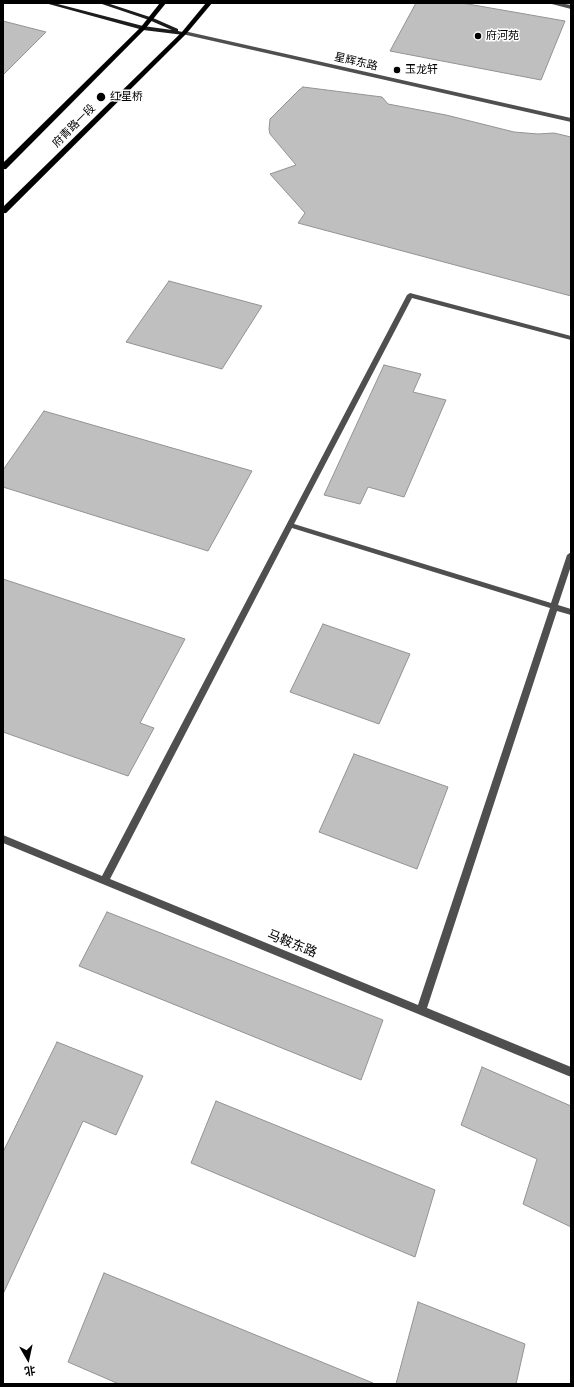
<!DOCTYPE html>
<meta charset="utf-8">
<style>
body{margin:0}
#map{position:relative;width:574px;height:1387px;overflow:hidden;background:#fff;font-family:"Open Sans","Noto Sans SC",sans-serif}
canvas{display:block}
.frame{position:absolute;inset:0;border:4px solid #000;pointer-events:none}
.north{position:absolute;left:8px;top:1339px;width:40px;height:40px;-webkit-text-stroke:3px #fff;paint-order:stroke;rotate:171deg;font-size:11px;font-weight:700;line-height:16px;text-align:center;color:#000}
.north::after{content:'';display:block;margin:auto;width:14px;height:18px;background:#000;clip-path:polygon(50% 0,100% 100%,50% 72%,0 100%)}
</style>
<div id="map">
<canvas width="574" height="1387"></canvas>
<div class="frame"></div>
<div class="north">北</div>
</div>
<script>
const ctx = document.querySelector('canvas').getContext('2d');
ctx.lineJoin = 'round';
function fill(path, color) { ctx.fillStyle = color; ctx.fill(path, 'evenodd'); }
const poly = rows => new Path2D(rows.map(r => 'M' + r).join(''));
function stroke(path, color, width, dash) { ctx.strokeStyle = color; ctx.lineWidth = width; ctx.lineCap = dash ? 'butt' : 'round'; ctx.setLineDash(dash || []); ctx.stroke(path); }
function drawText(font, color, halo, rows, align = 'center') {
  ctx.font = font + ' "Open Sans","Noto Sans SC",sans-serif'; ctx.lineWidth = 3; ctx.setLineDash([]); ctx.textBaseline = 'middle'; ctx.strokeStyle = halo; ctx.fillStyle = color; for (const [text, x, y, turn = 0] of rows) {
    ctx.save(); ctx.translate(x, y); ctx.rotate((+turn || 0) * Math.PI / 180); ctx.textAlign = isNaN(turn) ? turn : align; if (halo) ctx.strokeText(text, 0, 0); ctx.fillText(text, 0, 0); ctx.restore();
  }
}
const building = poly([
 [416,3,462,3,565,21,541,80,390,51,416,3],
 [3,21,46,32,3,75,3,21],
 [303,87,382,97,388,104,446,115,514,132,538,134,554,133,571,137,571,296,298,223,305,213,270,174,296,165,270,134,269,129,270,119,299,90,303,87],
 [169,281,262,306,222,369,126,342,169,281],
 [384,365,421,374,413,392,446,400,404,497,368,487,360,504,324,495,384,365],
 [44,411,252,471,208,551,3,487,3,470,44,411],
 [3,579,185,639,140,723,154,728,128,776,3,732,3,579],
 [323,624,410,654,379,724,290,692,323,624],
 [354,754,448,787,417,869,319,832,354,754],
 [107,912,383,1020,361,1080,79,966,107,912],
 [57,1042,143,1076,116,1135,83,1121,3,1294,3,1152,57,1042],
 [482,1067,571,1106,571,1227,523,1204,537,1159,461,1125,482,1067],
 [216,1101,435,1190,415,1257,191,1163,216,1101],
 [104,1273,373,1383,373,1384,119,1384,68,1362,104,1273],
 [418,1302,525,1344,516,1384,396,1384,418,1302]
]);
fill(building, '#bfbfbf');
stroke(building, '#939393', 1);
const primary = poly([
 [160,3,166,3,145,29,6,169,3,169,3,163,141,27,160,3],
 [206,3,212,3,186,34,6,213,3,213,3,207,182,32,206,3]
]);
stroke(primary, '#dbdbdb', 1);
fill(poly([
 [548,3,559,3,571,5,571,9,548,3],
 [184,31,571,118,571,122,182,34,182,32,184,31],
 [410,293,571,336,571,340,412,298,294,524,551,603,567,555,571,552,571,566,558,605,571,609,571,615,557,611,427,1008,571,1067,571,1077,3,843,3,835,102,876,407,295,410,293],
 [292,528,550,608,418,1005,110,879,292,528]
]), '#4f4f4f');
fill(poly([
 [45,3,54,3,143,26,172,30,149,20,99,3,107,3,153,18,178,29,178,31,187,33,184,35,143,30,45,3]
]), '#1c1c1c');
fill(primary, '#000');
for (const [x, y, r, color] of [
 [478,36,4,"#000"],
 [397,70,4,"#000"],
 [101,97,5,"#000"]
]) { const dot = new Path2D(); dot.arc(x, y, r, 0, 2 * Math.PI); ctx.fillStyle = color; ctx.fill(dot); stroke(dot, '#fff', 1.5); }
drawText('11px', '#000', '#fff', [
 ["府河苑",486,36],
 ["玉龙轩",405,70],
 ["红星桥",110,97]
], 'left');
drawText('11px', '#000', '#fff', [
 ["星辉东路",356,62,13],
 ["府青路一段",74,126,-45]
]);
drawText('13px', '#000', '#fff', [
 ["马鞍东路",292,944,22]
]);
</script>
